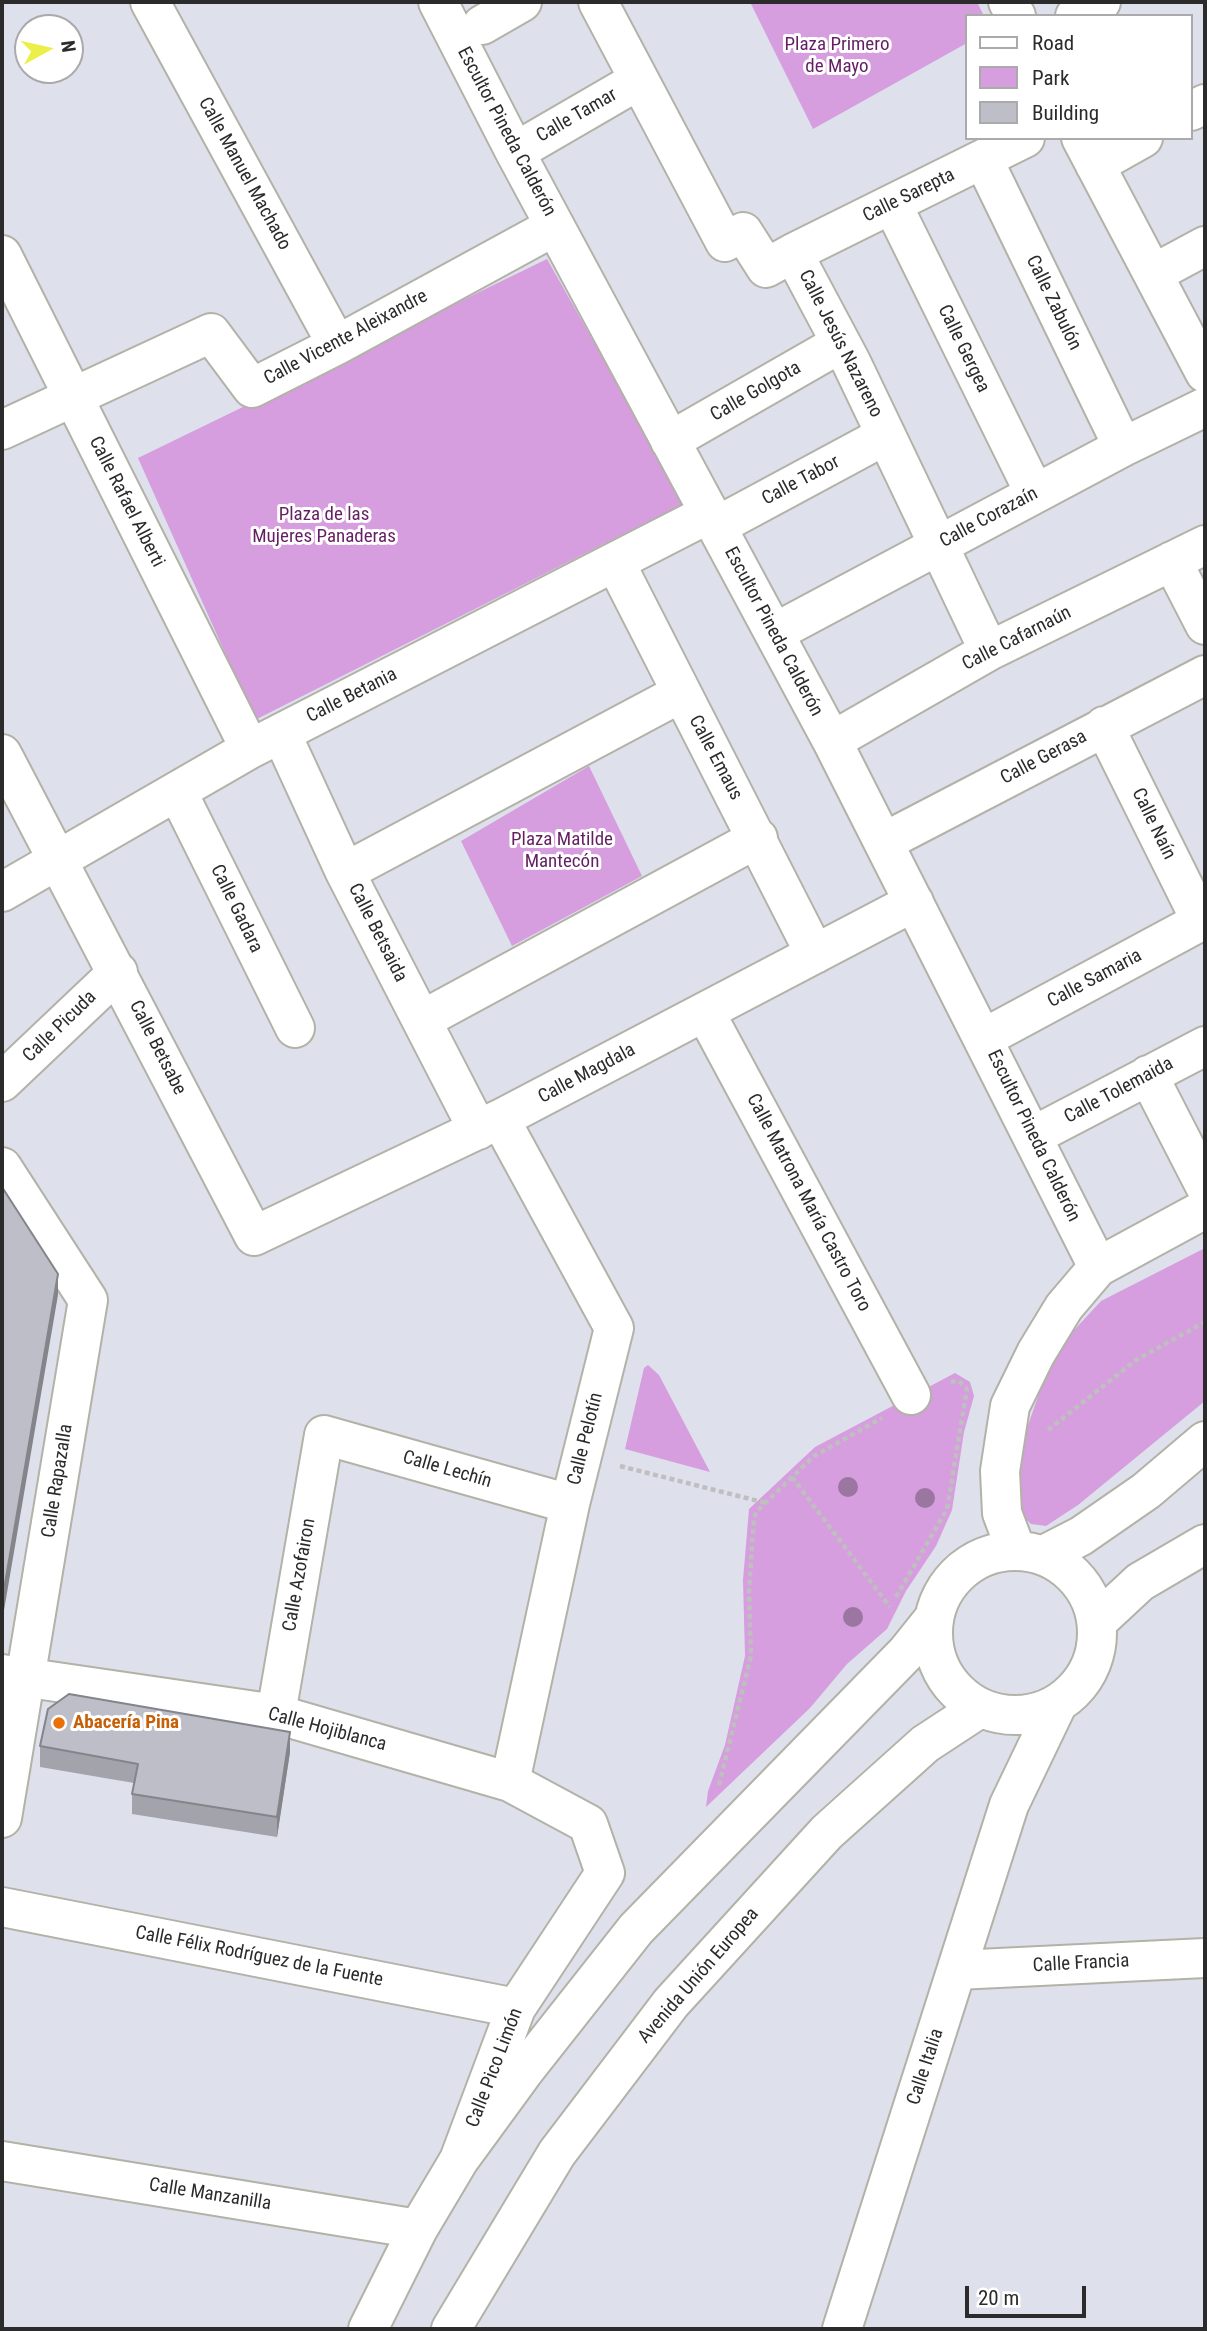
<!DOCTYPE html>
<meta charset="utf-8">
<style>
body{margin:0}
#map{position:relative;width:1207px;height:2331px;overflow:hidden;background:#dee1ec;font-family:"Roboto Condensed",sans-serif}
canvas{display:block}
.frame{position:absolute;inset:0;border:4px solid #2b2b2b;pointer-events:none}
.legend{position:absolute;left:965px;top:14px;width:228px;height:126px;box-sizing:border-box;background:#fff;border:2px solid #aaa;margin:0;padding:9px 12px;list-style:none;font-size:21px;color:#2b2b2b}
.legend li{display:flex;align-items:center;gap:14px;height:35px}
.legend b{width:35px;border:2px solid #aaa}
.north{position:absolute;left:14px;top:14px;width:70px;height:70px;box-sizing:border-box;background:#fff;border:2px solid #aaa;border-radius:50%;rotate:82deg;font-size:19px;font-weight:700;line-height:28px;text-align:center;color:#2b2b2b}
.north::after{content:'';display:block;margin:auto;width:24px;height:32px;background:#ecef47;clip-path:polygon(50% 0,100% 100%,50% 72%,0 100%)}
.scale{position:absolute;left:965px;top:2286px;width:121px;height:32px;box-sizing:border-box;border:4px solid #2b2b2b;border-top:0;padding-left:9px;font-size:21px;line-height:24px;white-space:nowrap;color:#2b2b2b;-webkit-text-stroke:5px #fff;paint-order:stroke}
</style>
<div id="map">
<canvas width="1207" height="2331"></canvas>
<div class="frame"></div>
<ul class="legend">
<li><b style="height:9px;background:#fff"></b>Road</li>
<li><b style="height:19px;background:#d69ddf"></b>Park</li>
<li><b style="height:19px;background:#bdbec7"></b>Building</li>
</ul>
<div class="north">N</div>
<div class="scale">20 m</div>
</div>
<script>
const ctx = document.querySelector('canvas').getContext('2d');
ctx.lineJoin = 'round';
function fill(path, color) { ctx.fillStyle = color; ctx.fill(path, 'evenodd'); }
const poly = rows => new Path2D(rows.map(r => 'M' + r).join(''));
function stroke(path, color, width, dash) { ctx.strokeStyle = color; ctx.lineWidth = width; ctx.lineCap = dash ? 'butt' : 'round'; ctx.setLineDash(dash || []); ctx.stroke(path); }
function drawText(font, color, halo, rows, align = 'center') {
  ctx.font = font + ' "Roboto Condensed",sans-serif'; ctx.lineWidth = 6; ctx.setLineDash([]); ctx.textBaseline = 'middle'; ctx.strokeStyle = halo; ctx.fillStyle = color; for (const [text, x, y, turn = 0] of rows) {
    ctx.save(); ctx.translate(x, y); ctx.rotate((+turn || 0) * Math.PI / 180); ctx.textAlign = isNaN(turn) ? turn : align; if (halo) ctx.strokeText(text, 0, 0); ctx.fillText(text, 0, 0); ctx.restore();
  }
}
fill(poly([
 [750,2,977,2,984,16,967,16,967,43,813,129],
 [547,259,685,503,255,720,138,458],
 [589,766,642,876,512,946,461,841],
 [1205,1248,1205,1401,1078,1505,1046,1526,1031,1524,1016,1510,1015,1485,1026,1431,1043,1382,1065,1340,1101,1301],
 [648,1365,659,1375,710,1472,625,1449,644,1368],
 [955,1373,970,1382,974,1396,964,1432,952,1510,936,1546,906,1591,887,1629,847,1664,810,1708,706,1807,708,1791,725,1745,745,1656,743,1580,749,1509,815,1447]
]), '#d69ddf');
const street = poly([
 [150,2,337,345],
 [438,2,515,152,832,741,1098,1267],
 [598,2,725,242,743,232,766,268,793,253,851,362,989,651],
 [1008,2,1016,16],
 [1075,16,1101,2],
 [482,25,522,2],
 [1191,111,1205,104],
 [1081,138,1205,373],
 [515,152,639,80],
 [983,159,1123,447],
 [1095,165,1143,138],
 [892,204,1035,494],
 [793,253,1025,138],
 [2,255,250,749],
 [1153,274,1205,246],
 [2,430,211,333,252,388,337,345,555,226],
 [670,441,841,343],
 [717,526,886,435],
 [1172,561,1205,625],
 [615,562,815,954],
 [774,633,1123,447,1205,407],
 [1104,726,1201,921],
 [281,733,345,872,478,1130],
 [832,741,989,651,1205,545],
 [2,754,254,1236,500,1119,914,902],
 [177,791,295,1028],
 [884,842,1205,675],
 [345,872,681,693],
 [2,892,250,749,710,513],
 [705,1012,911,1395],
 [422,1020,758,838],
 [984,1038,1205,919],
 [1148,1075,1205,1186],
 [2,1082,118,972],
 [500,1119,614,1328,570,1504,510,1782],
 [1033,1136,1205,1046],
 [2,1167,88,1300,2,1818],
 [1016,1550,1002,1513,1000,1471,1010,1406,1036,1353,1064,1307,1098,1267,1205,1209],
 '933 1633a82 82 0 1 1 164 0a82 82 0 1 1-164 0Z',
 [1044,1555,1081,1536,1146,1491,1205,1441],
 [1097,1622,1140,1582,1205,1544],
 [2,1674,276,1714,510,1782,588,1824,605,1873,516,2008,459,2160],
 [276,1714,324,1435,570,1504],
 [2,1907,516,2008],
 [957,1970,1205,1958],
 [2,2161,418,2229],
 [368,2329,418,2229,459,2160,524,2071,636,1929,906,1653,934,1618],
 [451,2329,557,2153,671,2003,827,1832,925,1744,980,1708],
 [842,2329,1009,1805,1057,1705]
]);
stroke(street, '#b2b2a7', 42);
stroke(poly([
 [1048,1430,1136,1360,1205,1322],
 [620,1466,766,1503],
 [792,1477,890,1607],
 [896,1597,947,1509,967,1389,959,1381,948,1382],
 [719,1785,751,1656,749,1590,754,1518,757,1511,814,1456,882,1418]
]), '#bfbfbf', 4.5, [5, 3.5]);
stroke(street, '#fff', 38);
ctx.fillStyle = '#9b76a1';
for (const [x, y] of [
 [848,1487],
 [925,1498],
 [853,1617]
]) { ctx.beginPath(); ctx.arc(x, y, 10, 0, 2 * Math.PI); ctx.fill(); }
fill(poly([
 [40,1746,290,1752,277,1837,132,1814,132,1794,134,1783,40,1767]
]), '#a3a3ab');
fill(poly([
 [58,1274,58,1295,2,1622,2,1601],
 [290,1732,290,1752,277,1837,277,1817]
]), '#84858b');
const building = poly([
 [2,1187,58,1274,2,1601,2,1187],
 [69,1694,290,1732,277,1817,132,1794,138,1764,40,1746,48,1709,69,1694]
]);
fill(building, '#bdbec7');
stroke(building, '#84858b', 2);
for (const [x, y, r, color] of [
 [59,1723,7,"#e8710a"]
]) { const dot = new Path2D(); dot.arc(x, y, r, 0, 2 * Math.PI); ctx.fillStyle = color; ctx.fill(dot); stroke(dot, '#fff', 2.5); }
drawText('19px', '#641f64', '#fff', [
 ["Plaza Primero",837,45],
 ["de Mayo",837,67],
 ["Plaza de las",324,515],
 ["Mujeres Panaderas",324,537],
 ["Plaza Matilde",562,840],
 ["Mantecón",562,862]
]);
drawText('19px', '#2b2b2b', '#fff', [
 ["Calle Tamar",577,116,-30],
 ["Escultor Pineda Calderón",506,132,62],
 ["Calle Manuel Machado",244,174,61],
 ["Calle Sarepta",909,196,-26],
 ["Calle Zabulón",1053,303,64],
 ["Calle Vicente Aleixandre",346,338,-28],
 ["Calle Jesús Nazareno",840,344,63],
 ["Calle Gergea",963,349,64],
 ["Calle Golgota",756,392,-30],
 ["Calle Tabor",801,481,-28],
 ["Calle Rafael Alberti",126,502,63],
 ["Calle Corazaín",989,518,-28],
 ["Escultor Pineda Calderón",773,632,62],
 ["Calle Cafarnaún",1017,639,-27],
 ["Calle Betania",352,696,-27],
 ["Calle Emaus",715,758,62],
 ["Calle Gerasa",1044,758,-28],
 ["Calle Naín",1153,824,64],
 ["Calle Gadara",236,909,64],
 ["Calle Betsaida",377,933,63],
 ["Calle Samaria",1095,979,-28],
 ["Calle Picuda",60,1027,-44],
 ["Calle Betsabe",157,1048,63],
 ["Calle Magdala",587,1074,-28],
 ["Calle Tolemaida",1119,1091,-28],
 ["Escultor Pineda Calderón",1033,1136,64],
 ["Calle Matrona María Castro Toro",808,1203,62],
 ["Calle Pelotín",586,1439,-76],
 ["Calle Lechín",447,1470,16],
 ["Calle Rapazalla",58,1481,-81],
 ["Calle Azofairon",300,1575,-80],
 ["Calle Hojiblanca",327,1730,15],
 ["Calle Félix Rodríguez de la Fuente",259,1957,11],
 ["Calle Francia",1081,1964,-3],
 ["Avenida Unión Europea",699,1976,-49],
 ["Calle Italia",926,2067,-72],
 ["Calle Pico Limón",495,2068,-69],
 ["Calle Manzanilla",210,2195,9]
]);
drawText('bold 19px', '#c56008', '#fff', [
 ["Abacería Pina",73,1723]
], 'left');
</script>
